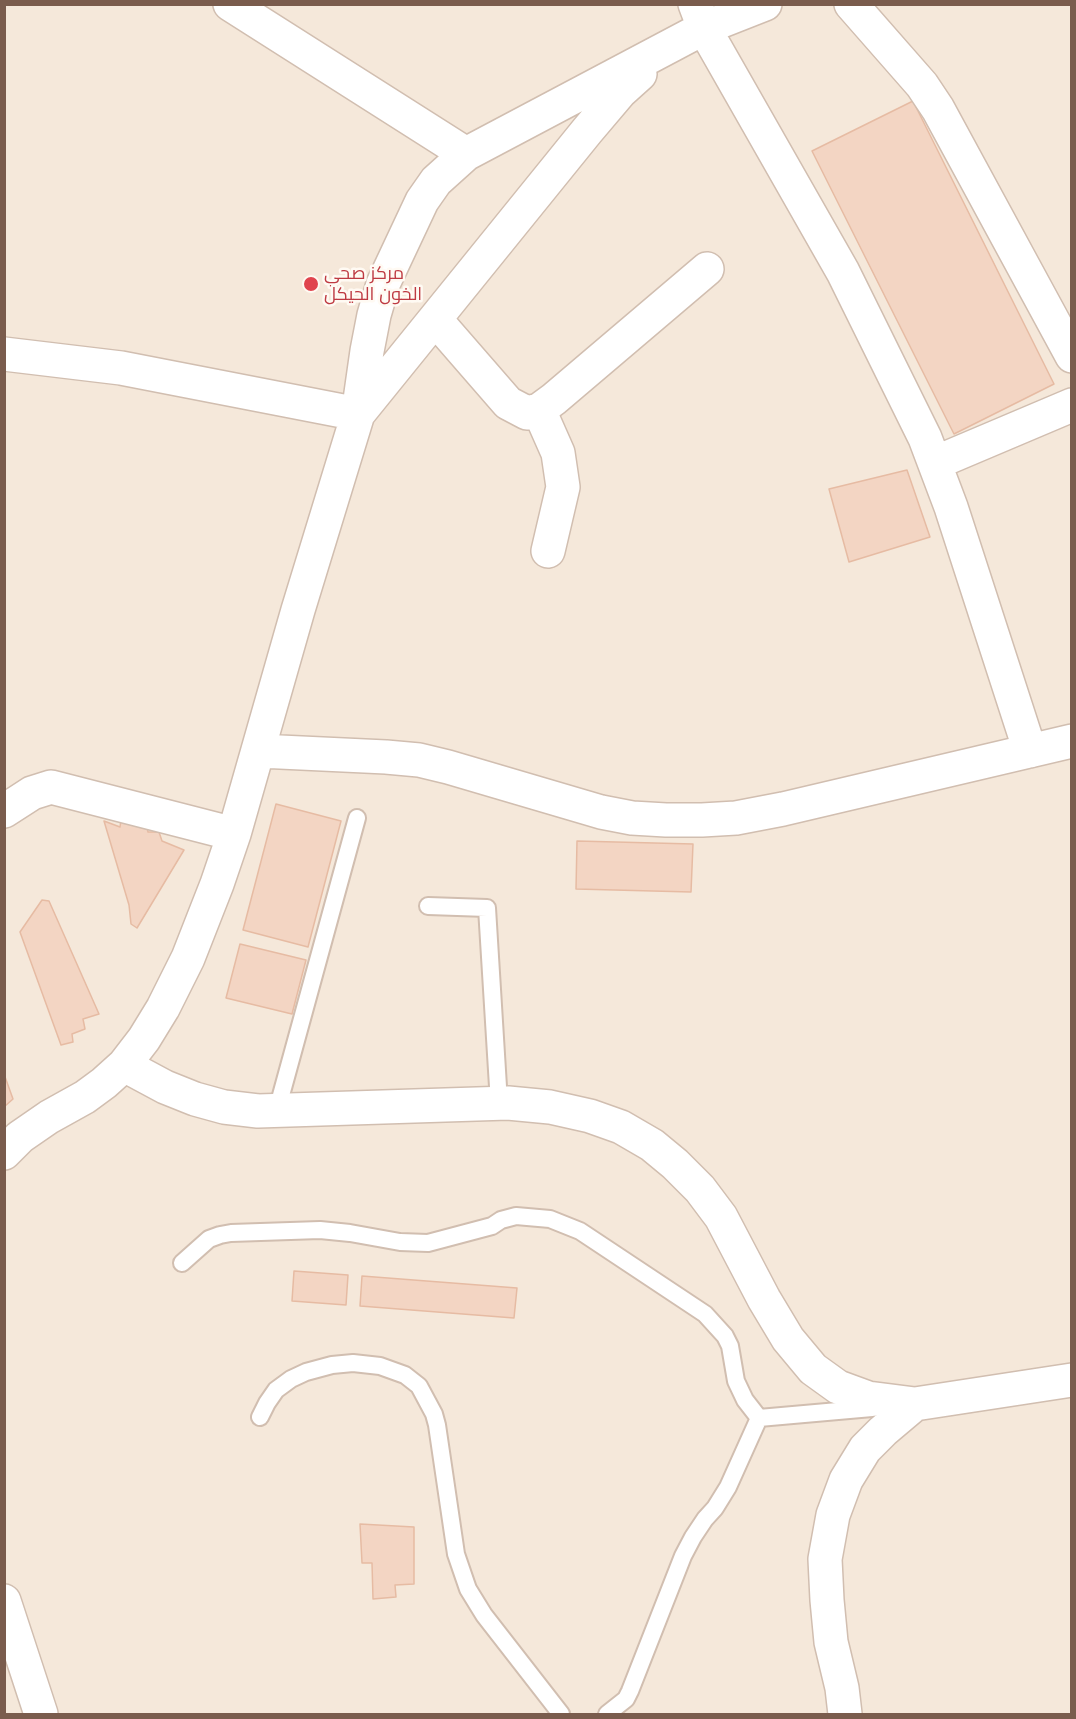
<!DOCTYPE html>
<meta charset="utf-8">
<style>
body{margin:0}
#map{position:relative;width:1076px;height:1719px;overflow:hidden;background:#fdf6ec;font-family:Poppins,sans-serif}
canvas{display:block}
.frame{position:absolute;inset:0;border:6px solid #7a5c4d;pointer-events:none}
</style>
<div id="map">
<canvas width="1076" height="1719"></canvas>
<div class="frame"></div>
</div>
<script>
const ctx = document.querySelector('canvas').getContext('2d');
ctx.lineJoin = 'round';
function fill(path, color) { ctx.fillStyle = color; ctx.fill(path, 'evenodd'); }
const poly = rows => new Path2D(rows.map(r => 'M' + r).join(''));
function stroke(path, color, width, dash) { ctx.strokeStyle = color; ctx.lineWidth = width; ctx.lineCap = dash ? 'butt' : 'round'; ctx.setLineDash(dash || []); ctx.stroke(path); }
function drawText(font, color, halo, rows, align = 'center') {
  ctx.font = font + ' Poppins,Cairo,sans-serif'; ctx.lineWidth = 5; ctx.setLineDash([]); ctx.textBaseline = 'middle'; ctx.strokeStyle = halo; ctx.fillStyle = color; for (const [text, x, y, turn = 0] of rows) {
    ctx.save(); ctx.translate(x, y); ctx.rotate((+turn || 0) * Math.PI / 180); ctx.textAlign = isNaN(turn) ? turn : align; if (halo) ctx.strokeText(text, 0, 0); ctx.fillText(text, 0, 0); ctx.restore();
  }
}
fill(poly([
 [5,5,1071,5,1071,1714,5,1714]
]), '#f5e8da');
const building = poly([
 [913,101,1054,384,954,434,812,151,913,101],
 [907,470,930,537,849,562,829,489,907,470],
 [276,804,341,821,308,947,243,930,276,804],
 [121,820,146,822,148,832,159,832,162,841,184,850,137,928,131,924,129,905,104,821,120,827,121,820],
 [577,841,693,844,691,892,576,889,577,841],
 [42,900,49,901,99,1014,83,1019,85,1029,72,1034,73,1042,61,1045,20,932,42,900],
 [240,944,306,960,292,1014,226,998,240,944],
 [4,1074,13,1099,4,1107,4,1074],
 [294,1271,348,1275,346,1305,292,1301,294,1271],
 [362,1276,517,1288,514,1318,360,1306,362,1276],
 [360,1524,414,1527,414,1584,395,1585,396,1597,373,1599,372,1563,362,1563,360,1524]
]);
fill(building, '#f3d5c3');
stroke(building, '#e6bba3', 1.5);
const service = poly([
 [428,906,487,908,499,1103],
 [277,1110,357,818],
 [182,1263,209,1239,220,1235,231,1233,320,1230,350,1233,400,1242,428,1243,492,1226,501,1220,516,1216,550,1219,580,1231,705,1314,725,1336,730,1346,736,1381,745,1400,759,1418],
 [260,1417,267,1403,276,1390,291,1379,306,1372,332,1365,353,1363,380,1366,405,1375,419,1386,434,1414,437,1425,456,1554,468,1589,484,1615,561,1714],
 [759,1418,872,1408],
 [607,1714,626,1699,630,1691,683,1556,693,1537,705,1519,715,1508,728,1487,759,1418]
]);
const minor = poly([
 [230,4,466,154],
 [695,4,704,28,843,272,925,438,951,507,1030,751],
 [851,4,922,85,938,109,1072,356],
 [435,319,508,403,527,413,539,410,554,399,707,269],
 [4,354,121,368,358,414],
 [539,410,558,453,563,487,548,551],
 [358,414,587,131,620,92,640,74],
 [935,463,1072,405],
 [259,751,386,757,419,760,448,767,601,812,632,818,666,820,702,820,736,818,783,809,1072,741],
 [4,811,32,793,51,787,234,834],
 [124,1065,165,1087,195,1099,224,1107,258,1111,508,1103,550,1107,590,1116,621,1127,652,1145,675,1164,700,1189,721,1217,764,1299,788,1339,813,1369,838,1387,868,1398,915,1404,1072,1380],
 [4,1153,20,1137,49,1117,85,1097,104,1083,124,1065,144,1039,163,1008,188,958,217,884,234,834,298,610,358,414,367,351,374,315,383,284,422,201,436,181,466,154,704,28,765,4],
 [4,1601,41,1714],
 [845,1714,842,1688,831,1642,827,1600,825,1559,833,1515,846,1480,865,1449,883,1431,915,1404]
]);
stroke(service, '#d1beb0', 20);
stroke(minor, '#d1beb0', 36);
stroke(service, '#fff', 16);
stroke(minor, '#fff', 33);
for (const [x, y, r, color] of [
 [311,284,8,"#e0444e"]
]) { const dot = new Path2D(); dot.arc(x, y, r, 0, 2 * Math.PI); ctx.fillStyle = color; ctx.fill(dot); stroke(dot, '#fffaf3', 2); }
drawText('18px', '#be3a42', '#fffaf3', [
 ["مركز صحي",324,274],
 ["الخون الحيكل",324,295]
], 'left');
</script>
